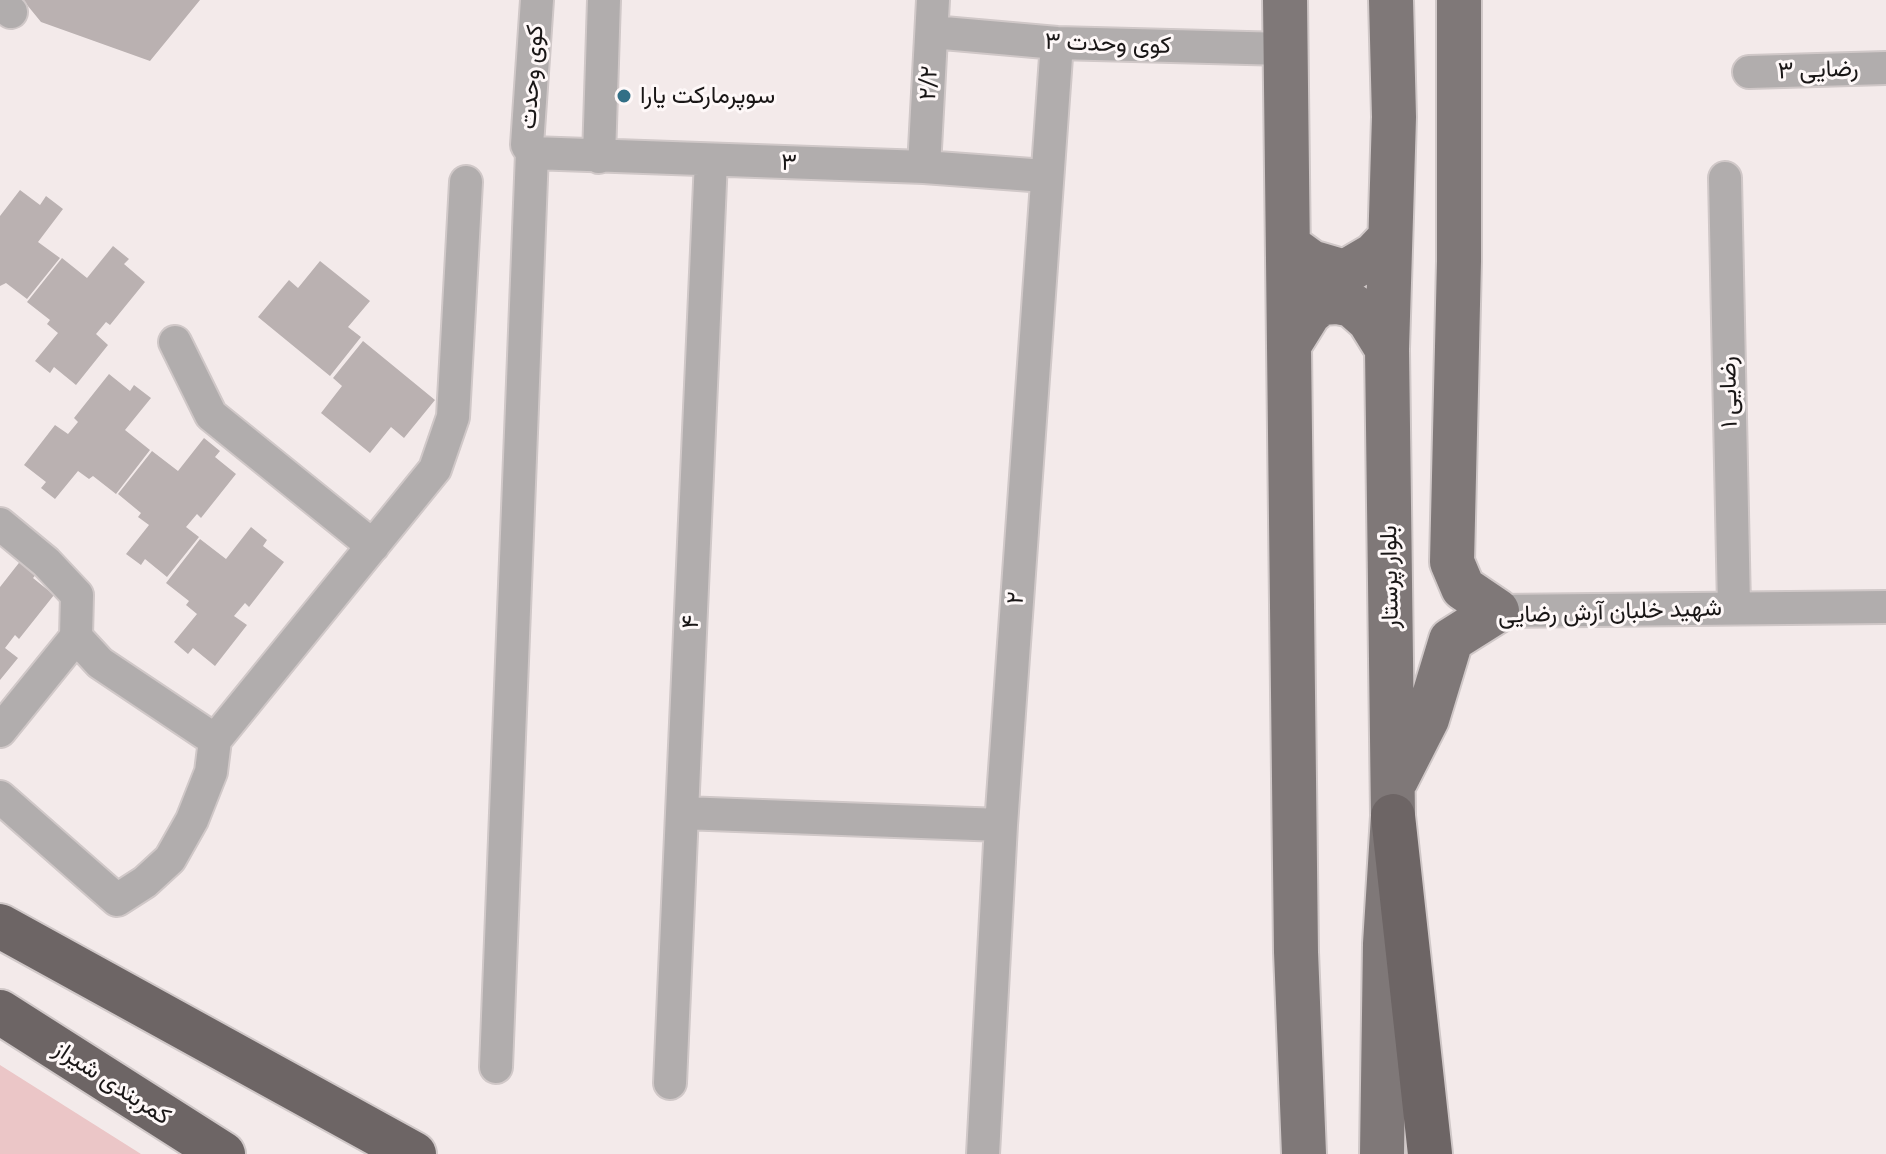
<!DOCTYPE html>
<meta charset="utf-8">
<style>
body{margin:0}
canvas{display:block;background:#f3eaea}
</style>
<canvas width="1886" height="1154"></canvas>
<script>
const ctx = document.querySelector('canvas').getContext('2d');
ctx.lineJoin = 'round';
function fill(path, color) { ctx.fillStyle = color; ctx.fill(path, 'evenodd'); }
const poly = rows => new Path2D(rows.map(r => 'M' + r).join(''));
function stroke(path, color, width, dash) { ctx.strokeStyle = color; ctx.lineWidth = width; ctx.lineCap = dash ? 'butt' : 'round'; ctx.setLineDash(dash || []); ctx.stroke(path); }
function drawText(font, color, halo, rows, align = 'center') {
  ctx.font = font + ' Figtree,Vazirmatn,sans-serif'; ctx.lineWidth = 6; ctx.setLineDash([]); ctx.textBaseline = 'middle'; ctx.strokeStyle = halo; ctx.fillStyle = color; for (const [text, x, y, turn = 0] of rows) {
    ctx.save(); ctx.translate(x, y); ctx.rotate((+turn || 0) * Math.PI / 180); ctx.textAlign = isNaN(turn) ? turn : align; if (halo) ctx.strokeText(text, 0, 0); ctx.fillText(text, 0, 0); ctx.restore();
  }
}
fill(poly([
 [0,1065,141,1154,0,1154]
]), '#ebc6c7');
fill(poly([
 [23,0,200,0,150,61,41,22],
 [20,190,40,205,46,196,63,209,38,242,60,258,27,299,6,283,0,286,0,216],
 [113,246,129,259,124,264,145,282,110,325,106,322,96,334,108,345,76,385,54,367,50,373,35,361,58,333,47,324,50,320,27,302,62,258,87,278],
 [320,261,370,301,348,327,361,337,330,376,258,317,289,280,298,288],
 [363,341,435,400,404,438,391,427,370,453,321,413,342,386,333,378],
 [109,374,130,391,134,385,151,398,125,430,150,450,116,494,93,476,89,479,78,471,55,499,41,488,46,482,24,465,55,425,68,434,78,422,74,418],
 [204,438,220,451,215,457,236,474,201,518,197,514,186,527,199,537,167,577,145,559,141,565,126,554,149,525,138,517,141,513,118,494,152,451,178,471],
 [251,527,267,540,263,546,284,562,249,607,245,603,234,616,247,625,215,666,193,648,188,654,174,642,197,614,186,605,189,601,166,583,200,539,226,559],
 [22,559,38,572,33,578,54,595,19,639,15,635,5,648,18,658,0,680,0,587]
]), '#bab1b1');
const street = poly([
 [0,3,11,12],
 [932,32,1057,43,1285,49],
 [1749,72,1886,68],
 [532,153,924,167,1045,176],
 [599,157,604,0],
 [924,167,933,0],
 [1725,178,1734,607],
 [175,342,211,415,373,546],
 [0,524,46,562,77,595,76,637,100,663,215,740],
 [1497,611,1886,607],
 [0,731,76,637],
 [0,797,117,900,145,882,170,859,192,820,211,772,215,740,435,469,453,417,466,182],
 [683,813,1001,825],
 [496,1067,532,153,527,145,537,0],
 [670,1083,711,160],
 [983,1154,1001,825,1057,43]
]);
const primary = poly([
 [1285,0,1296,952,1304,1154],
 [1459,0,1459,261,1452,562,1463,588,1497,611],
 [1289,246,1311,262,1345,272,1374,255,1390,238],
 [1289,345,1309,313,1321,303,1337,302,1352,305,1369,320,1387,349],
 [1396,780,1427,719,1451,640,1497,611],
 [1382,1154,1385,944,1393,816,1387,349,1394,117,1391,0]
]);
const highway = poly([
 [1393,816,1430,1154],
 [0,926,414,1154],
 [0,1012,223,1154]
]);
stroke(street, '#d0c8c8', 36);
stroke(primary, '#d0c8c8', 48);
stroke(highway, '#d0c8c8', 48);
stroke(street, '#b1adad', 32);
stroke(primary, '#7f7878', 44);
stroke(highway, '#6d6565', 44);
for (const [x, y, r, color] of [
 [624,96,8,"#326f86"]
]) { const dot = new Path2D(); dot.arc(x, y, r, 0, 2 * Math.PI); ctx.fillStyle = color; ctx.fill(dot); stroke(dot, '#fef8f8', 3); }
drawText('24px', '#191616', '#fef8f8', [
 ["کوی وحدت ۳",1108,44,2],
 ["رضایی ۳",1818,70,-2],
 ["کوی وحدت",532,77,-86],
 ["۲/۲",929,83,-87],
 ["۳",789,163,2],
 ["رضایی ۱",1729,392,-91],
 ["بلوار پرستار",1390,577,-91],
 ["۲",1016,598,-86],
 ["شهید خلبان آرش رضایی",1610,612,-2],
 ["۴",691,622,-88],
 ["کمربندی شیراز",112,1083,33]
]);
drawText('24px', '#191616', '#fef8f8', [
 ["سوپرمارکت یارا",640,96]
], 'left');
</script>
